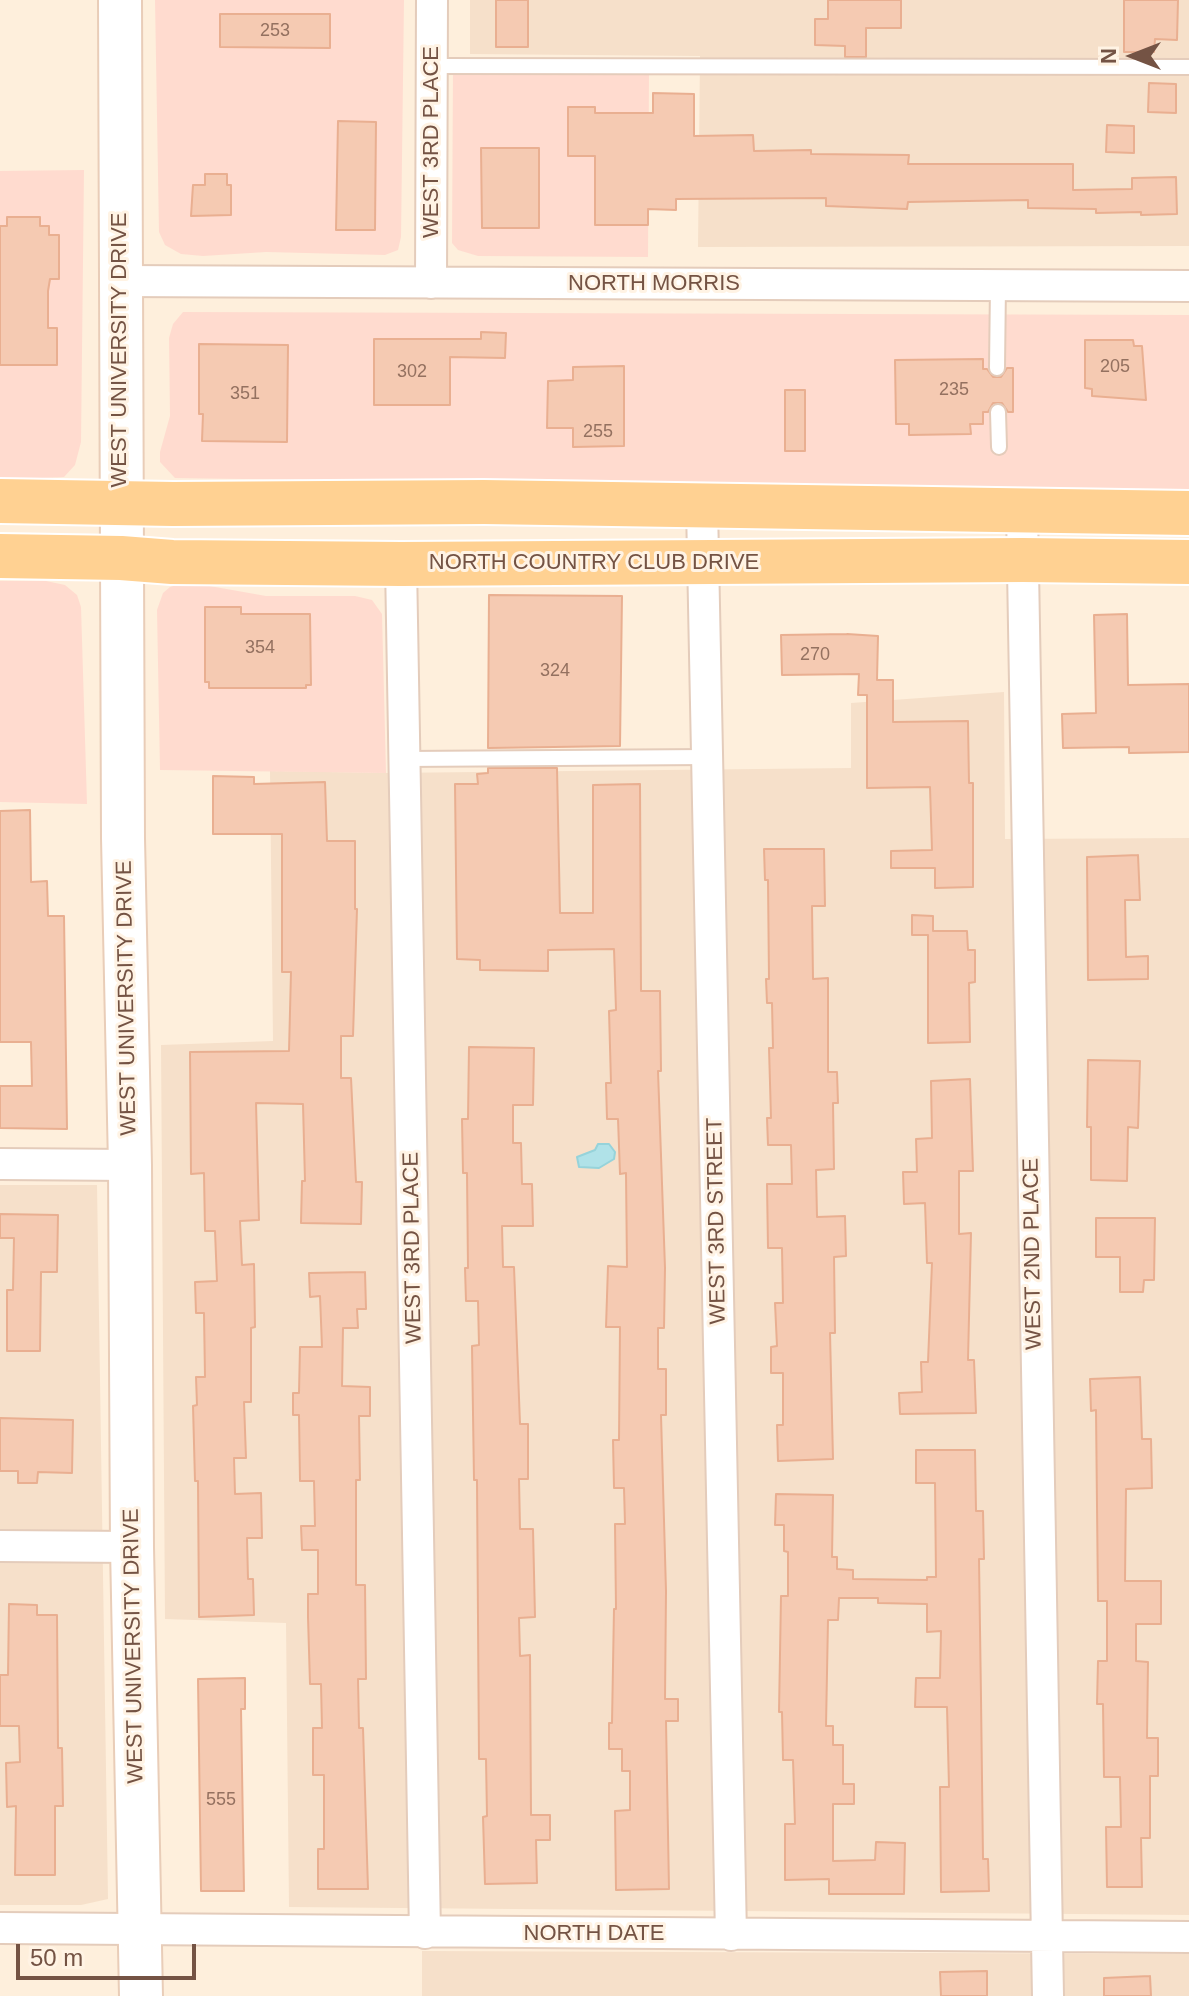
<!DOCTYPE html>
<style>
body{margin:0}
#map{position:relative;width:1189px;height:1996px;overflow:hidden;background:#feefdc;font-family:Arial,sans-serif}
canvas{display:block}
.north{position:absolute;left:1093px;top:16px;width:80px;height:80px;-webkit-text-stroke:6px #fff3e4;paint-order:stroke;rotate:270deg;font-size:22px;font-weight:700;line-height:32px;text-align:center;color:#745344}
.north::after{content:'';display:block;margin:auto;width:28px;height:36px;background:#745344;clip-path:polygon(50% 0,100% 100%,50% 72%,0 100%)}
.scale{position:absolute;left:16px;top:1944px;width:180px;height:36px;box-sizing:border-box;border:4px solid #745344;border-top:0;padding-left:10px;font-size:24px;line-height:28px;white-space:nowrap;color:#745344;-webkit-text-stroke:6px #fff3e4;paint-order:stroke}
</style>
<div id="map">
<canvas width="1189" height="1996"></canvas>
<div class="north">N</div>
<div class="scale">50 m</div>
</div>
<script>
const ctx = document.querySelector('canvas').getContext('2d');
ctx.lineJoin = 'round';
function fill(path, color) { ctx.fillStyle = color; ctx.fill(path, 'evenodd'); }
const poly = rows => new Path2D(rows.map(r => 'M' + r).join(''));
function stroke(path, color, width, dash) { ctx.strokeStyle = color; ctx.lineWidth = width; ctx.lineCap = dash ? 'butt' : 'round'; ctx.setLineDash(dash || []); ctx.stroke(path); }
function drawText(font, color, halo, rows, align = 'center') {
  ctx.font = font + ' Arial,sans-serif'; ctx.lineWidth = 6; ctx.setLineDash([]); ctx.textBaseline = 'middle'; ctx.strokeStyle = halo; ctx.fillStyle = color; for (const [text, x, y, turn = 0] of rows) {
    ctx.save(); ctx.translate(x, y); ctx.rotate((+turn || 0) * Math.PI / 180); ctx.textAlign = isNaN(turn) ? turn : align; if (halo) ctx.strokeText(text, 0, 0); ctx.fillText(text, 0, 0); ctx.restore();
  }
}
fill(poly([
 [470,0,1189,0,1189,246,698,247,700,56,470,54],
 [1004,692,1005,839,1189,838,1189,1915,289,1907,286,1623,165,1619,161,1045,273,1041,270,771,386,773,851,768,851,703],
 [0,1185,97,1185,108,1899,81,1905,0,1905],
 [422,1951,1189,1954,1189,1996,422,1996]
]), '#f6e0ca');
fill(poly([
 [155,0,404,0,401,237,398,250,385,255,266,252,203,256,181,254,165,245,159,232],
 [453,70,649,71,648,257,478,256,458,250,452,243],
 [84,170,81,442,75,465,64,477,0,480,0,171],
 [183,312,1189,315,1189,489,849,488,175,478,160,462,160,452,170,416,169,338,173,324],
 [0,581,46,581,65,585,77,595,81,607,87,804,0,802],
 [187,582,266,596,355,596,372,600,382,614,386,773,160,770,157,610,163,593,170,587]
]), '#ffdbcf');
const water = poly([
 [598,1144,609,1144,615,1152,614,1159,599,1168,579,1167,577,1157,595,1150,598,1144]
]);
fill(water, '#b0e2e8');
stroke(water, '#96d3da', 2);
const building = poly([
 [496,0,528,0,528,47,496,47,496,0],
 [828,0,901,0,901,28,866,28,866,57,845,57,845,46,815,45,815,19,828,19,828,0],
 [1124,0,1178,0,1177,40,1155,39,1154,52,1124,52,1124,0],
 [220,14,330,14,330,48,220,47,220,14],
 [1149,83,1176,84,1176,113,1148,112,1149,83],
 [653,93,694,94,694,136,753,135,754,151,811,150,811,154,909,155,908,164,1073,164,1073,190,1132,189,1132,178,1176,177,1177,214,1141,215,1141,212,1096,213,1096,209,1028,208,1028,200,908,202,907,209,826,206,826,198,676,199,676,210,648,209,648,225,595,225,595,156,568,156,568,107,595,107,595,113,653,113,653,93],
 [338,121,376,122,375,230,336,230,338,121],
 [1107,125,1134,126,1134,153,1106,152,1107,125],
 [481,148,539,148,539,228,482,228,481,148],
 [205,174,227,174,227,185,231,185,231,215,191,216,193,185,205,185,205,174],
 [7,217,40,217,40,226,49,226,49,235,59,235,59,279,50,279,48,291,48,328,57,328,57,365,0,365,0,226,7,226,7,217],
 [481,332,506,333,505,358,450,357,450,405,374,405,374,339,481,339,481,332],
 [1085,340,1133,340,1134,346,1142,346,1146,400,1092,396,1092,389,1085,388,1085,340],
 [199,344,288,345,287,442,202,441,203,414,199,414,199,344],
 [983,359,983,369,987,369,993,377,1001,377,1007,368,1013,368,1013,412,1008,412,1002,403,993,403,988,412,983,412,983,424,970,424,971,434,909,435,909,424,896,424,895,360,983,359],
 [624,366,624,446,573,447,573,428,547,428,548,381,573,380,573,367,624,366],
 [785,390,805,390,805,451,785,451,785,390],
 [489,595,622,596,620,746,488,748,489,595],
 [205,607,241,607,241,614,310,614,311,685,306,685,306,688,209,688,209,682,205,682,205,607],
 [1127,614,1128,685,1189,684,1189,752,1129,753,1129,747,1063,748,1062,714,1096,713,1094,615,1127,614],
 [847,634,878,636,877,680,893,680,893,722,968,721,969,783,973,783,973,887,935,888,935,868,891,868,891,851,932,850,930,787,867,788,867,695,858,695,859,674,782,675,781,635,847,634],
 [488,768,557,768,560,913,593,913,593,785,640,784,641,991,660,991,661,1071,658,1071,665,1268,664,1328,658,1328,658,1369,666,1369,666,1415,661,1415,666,1591,665,1699,678,1699,678,1721,666,1721,669,1889,616,1890,615,1811,630,1810,630,1771,622,1771,622,1749,609,1749,609,1723,612,1723,614,1609,616,1609,615,1524,625,1524,624,1488,614,1488,613,1440,619,1440,620,1327,606,1327,608,1266,627,1267,626,1173,620,1174,618,1119,607,1119,606,1083,611,1083,609,1011,616,1010,614,949,548,950,548,971,480,970,480,960,457,959,455,784,478,784,477,774,488,773,488,768],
 [213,776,254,777,254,784,325,782,327,841,355,841,355,909,357,909,353,1036,341,1036,341,1078,351,1078,356,1182,362,1182,361,1224,301,1223,302,1181,305,1181,303,1104,256,1103,259,1220,240,1221,242,1265,254,1264,255,1327,251,1328,251,1402,244,1402,246,1458,234,1458,235,1494,261,1493,262,1538,247,1538,248,1579,253,1579,254,1615,199,1617,198,1481,195,1481,193,1406,197,1405,196,1377,205,1377,204,1313,196,1313,195,1282,217,1281,215,1231,205,1231,204,1173,191,1174,190,1052,289,1051,291,972,282,972,282,834,213,834,213,776],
 [30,810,31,882,47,881,48,916,64,916,67,1129,0,1128,0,1086,32,1086,31,1042,0,1042,0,811,30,810],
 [764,849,824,849,825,906,812,906,813,979,828,978,828,1072,837,1072,838,1103,833,1103,834,1169,816,1170,817,1217,845,1216,846,1256,834,1257,835,1333,830,1333,833,1459,778,1461,777,1425,783,1425,783,1373,771,1373,771,1347,777,1346,775,1303,783,1303,782,1248,768,1248,767,1184,792,1184,791,1145,768,1145,767,1118,771,1118,769,1048,773,1048,772,1003,767,1003,766,979,769,979,768,880,765,880,764,849],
 [1138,855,1140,900,1125,900,1126,957,1148,956,1148,979,1088,980,1087,857,1138,855],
 [912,915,933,916,933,931,967,931,968,950,975,950,975,982,969,983,970,1042,928,1043,928,935,912,935,912,915],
 [469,1047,534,1048,533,1105,513,1105,513,1143,521,1143,522,1184,532,1184,533,1226,502,1226,503,1267,514,1267,520,1424,528,1424,528,1479,519,1479,520,1529,533,1529,535,1617,519,1618,520,1656,530,1655,531,1815,550,1815,550,1840,536,1840,537,1883,485,1884,483,1817,487,1816,486,1759,479,1759,477,1480,474,1480,472,1346,479,1345,478,1301,466,1301,465,1268,468,1268,467,1173,463,1173,462,1119,468,1119,469,1047],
 [1088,1060,1140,1061,1138,1128,1128,1127,1127,1181,1091,1180,1091,1127,1087,1127,1088,1060],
 [970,1079,973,1171,959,1171,959,1234,971,1233,968,1360,974,1360,976,1413,900,1414,899,1393,922,1392,921,1362,928,1362,932,1263,927,1263,925,1203,904,1204,903,1172,917,1172,916,1139,932,1138,931,1081,970,1079],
 [0,1214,58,1215,57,1272,41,1272,40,1351,7,1351,7,1290,13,1290,14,1238,0,1238,0,1214],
 [1096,1218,1155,1218,1154,1280,1144,1280,1143,1292,1120,1292,1120,1257,1096,1257,1096,1218],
 [365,1272,366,1309,357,1309,358,1328,343,1328,342,1386,370,1387,370,1416,359,1416,360,1480,356,1480,356,1585,365,1585,366,1679,358,1679,359,1728,363,1728,368,1889,318,1889,318,1849,324,1849,324,1775,313,1775,313,1728,322,1728,321,1684,310,1684,308,1617,308,1594,318,1594,318,1550,302,1550,301,1526,315,1526,314,1481,300,1481,299,1415,293,1415,293,1393,299,1393,300,1347,322,1347,320,1296,310,1297,309,1273,365,1272],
 [1140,1377,1142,1439,1151,1439,1152,1488,1126,1489,1125,1581,1161,1581,1161,1624,1136,1624,1136,1661,1148,1662,1147,1738,1158,1738,1158,1776,1150,1776,1150,1838,1141,1838,1142,1887,1107,1887,1106,1827,1121,1827,1120,1777,1104,1777,1103,1704,1097,1704,1098,1661,1107,1661,1107,1601,1098,1601,1096,1410,1091,1411,1090,1379,1140,1377],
 [0,1418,73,1420,72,1473,38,1472,37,1483,18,1483,18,1471,0,1471,0,1418],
 [916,1450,975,1450,976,1511,983,1511,984,1559,979,1559,981,1698,983,1859,988,1859,989,1891,941,1892,940,1787,949,1787,947,1707,915,1707,916,1678,940,1678,941,1631,927,1632,927,1604,878,1603,878,1598,839,1598,838,1620,828,1620,826,1726,833,1726,833,1745,843,1745,843,1784,854,1784,854,1804,833,1804,833,1861,875,1860,876,1842,905,1843,904,1894,829,1894,829,1879,785,1880,785,1824,795,1824,793,1760,783,1760,782,1712,779,1712,781,1596,788,1596,788,1552,784,1551,784,1525,775,1525,776,1494,833,1495,832,1557,837,1557,837,1569,853,1570,853,1579,927,1580,927,1577,936,1577,935,1483,916,1483,916,1450],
 [9,1604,37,1605,37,1615,57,1615,58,1748,62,1748,63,1806,55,1806,55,1875,15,1875,16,1806,7,1807,6,1763,20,1762,19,1726,0,1726,0,1675,8,1675,9,1604],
 [245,1678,245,1709,241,1709,244,1891,201,1891,198,1679,245,1678],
 [987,1971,987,1996,941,1996,940,1972,987,1971],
 [1150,1976,1151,1996,1104,1996,1104,1978,1150,1976]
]);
fill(building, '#f5cab2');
stroke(building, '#e9af91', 2);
const lane = poly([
 [432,66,1189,67],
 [997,368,998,285],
 [998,412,999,447],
 [404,759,708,757]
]);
const street = poly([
 [120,281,1189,286],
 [431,283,432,0],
 [702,507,731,1935],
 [1022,512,1048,1996],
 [401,564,425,1933],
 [0,1164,130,1165],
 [0,1546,132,1547],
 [0,1928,1189,1937]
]);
const secondary = poly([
 [120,0,123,838,130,1165,132,1547,141,1996]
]);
const primary = poly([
 [0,501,173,504,484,502,1189,513],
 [0,556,121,558,172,562,401,564,1023,560,1189,562]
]);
stroke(lane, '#e4ccbb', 18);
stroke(street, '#e4ccbb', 34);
stroke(secondary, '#e9cdb8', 46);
stroke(primary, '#fff', 48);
stroke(lane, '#fff', 14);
stroke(street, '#fff', 30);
stroke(secondary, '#fff', 42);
stroke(primary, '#ffd192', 44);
drawText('18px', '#947160', null, [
 ["253",275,31],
 ["205",1115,367],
 ["302",412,372],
 ["235",954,390],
 ["351",245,394],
 ["255",598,432],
 ["354",260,648],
 ["270",815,655],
 ["324",555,671],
 ["555",221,1800]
]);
drawText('22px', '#745344', '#fff3e4', [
 ["WEST 3RD PLACE",432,142,-90],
 ["NORTH MORRIS",654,284],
 ["WEST UNIVERSITY DRIVE",120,350,-90],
 ["NORTH COUNTRY CLUB DRIVE",594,563],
 ["WEST UNIVERSITY DRIVE",127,998,-91],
 ["WEST 3RD STREET",717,1221,-91],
 ["WEST 3RD PLACE",413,1248,-91],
 ["WEST 2ND PLACE",1033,1254,-91],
 ["WEST UNIVERSITY DRIVE",134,1646,-91],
 ["NORTH DATE",594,1934]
]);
</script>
